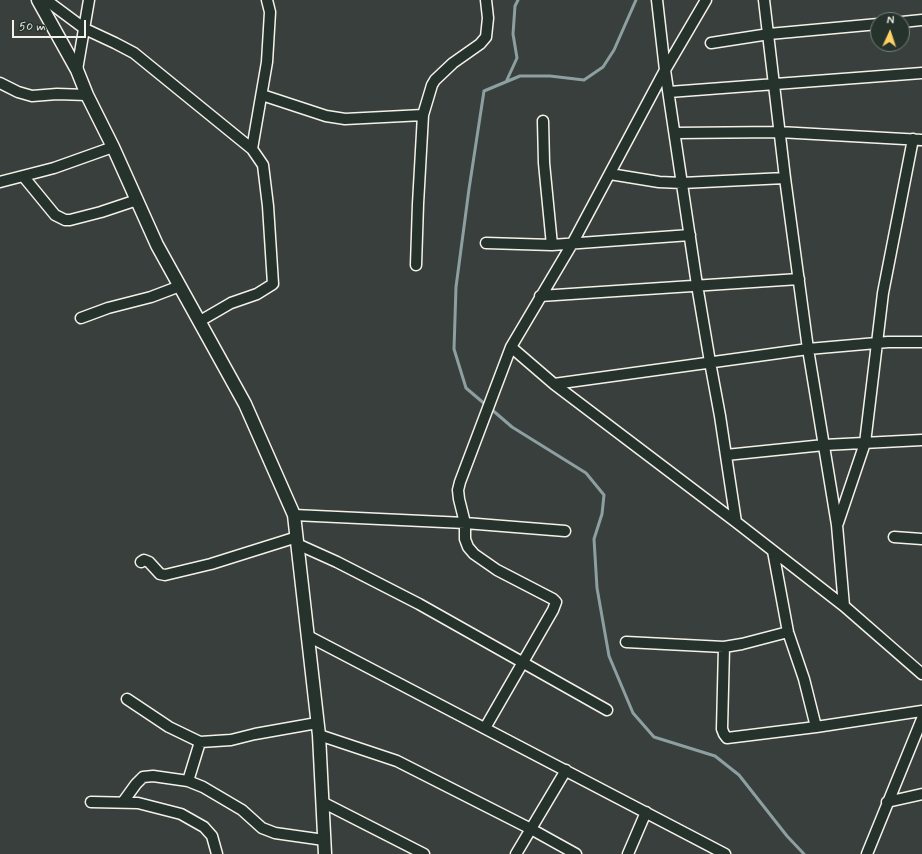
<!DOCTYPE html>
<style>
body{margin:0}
#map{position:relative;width:922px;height:854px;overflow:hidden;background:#393f3c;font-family:Mynerve,sans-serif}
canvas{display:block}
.north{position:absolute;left:870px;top:12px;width:40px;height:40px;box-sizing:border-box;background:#26332d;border:1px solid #787f78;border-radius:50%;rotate:3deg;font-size:11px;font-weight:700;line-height:16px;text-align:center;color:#f4f1e8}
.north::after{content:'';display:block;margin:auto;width:14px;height:18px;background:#ffd166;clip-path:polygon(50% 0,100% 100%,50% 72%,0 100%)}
.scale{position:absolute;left:12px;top:20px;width:74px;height:18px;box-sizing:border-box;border:2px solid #f4f1e8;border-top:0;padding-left:5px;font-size:12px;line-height:14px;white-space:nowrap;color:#f4f1e8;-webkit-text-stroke:3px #26332d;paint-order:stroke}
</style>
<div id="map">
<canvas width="922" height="854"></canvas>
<div class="north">N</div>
<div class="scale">50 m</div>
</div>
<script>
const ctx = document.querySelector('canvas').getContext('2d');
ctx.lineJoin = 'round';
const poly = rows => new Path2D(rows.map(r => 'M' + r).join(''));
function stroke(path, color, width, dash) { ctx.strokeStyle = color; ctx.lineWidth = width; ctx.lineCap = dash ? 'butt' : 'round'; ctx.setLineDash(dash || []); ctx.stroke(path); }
stroke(poly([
 [506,82,517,58,513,34,515,6,518,0],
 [486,405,466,388,454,349,456,287,469,189,484,91,520,76,550,76,584,80,603,67,614,50,636,0],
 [490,408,512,427,586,473,604,495,602,514,594,539,597,588,609,656,633,713,654,737,715,756,739,775,787,836,804,854]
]), '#8d9fa0', 3);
const minor = poly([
 [46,0,85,29,115,43,134,53,252,149,263,165,268,206,273,284,257,294,231,303,200,321],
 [657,0,665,70,697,285,710,362,720,416,736,522],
 [764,0,785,178,808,349,837,525,844,606],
 [902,22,922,20],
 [711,43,769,34,878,24],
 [77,70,89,0],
 [0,83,18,92,32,96,57,94,87,95],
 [669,92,922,73],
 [262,95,326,116,345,119,423,115],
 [543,121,544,163,552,245],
 [675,133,779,132,922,140],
 [252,149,267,62,270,12,267,0],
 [610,174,659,182,682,183,785,178],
 [23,176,55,215,65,220,70,220,101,212,137,200],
 [0,182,54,168,113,147],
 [486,243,552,245,690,235],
 [416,265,418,204,423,115,432,85,435,80,453,63,480,44,486,37,488,18,486,0],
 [540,296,799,279],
 [81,318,108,308,151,297,180,286],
 [511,347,554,384,736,522,844,606,922,674],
 [554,384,808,349,888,342,922,342],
 [726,455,824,445,922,440],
 [294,515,465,523,565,531],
 [838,523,865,443,883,293,913,139],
 [894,537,922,539],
 [297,544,337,562,419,604,607,710],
 [773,551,788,632,804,679,816,727],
 [141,562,144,560,149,562,160,574,165,575,211,564,297,537],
 [308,636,725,854],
 [626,642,724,647,742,644,788,632],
 [724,647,722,729,724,734,727,738,816,727,922,711],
 [127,699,169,727,200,742,231,740,255,734,317,723],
 [485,728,553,610,556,602,553,599,497,570,474,554,468,547,465,539,465,523,459,499,458,490,460,482,511,347,572,244,665,70,706,0],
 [319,735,397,761,531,829,576,854],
 [188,781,200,742],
 [91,802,138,803,181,814,204,827,212,836,217,854],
 [123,802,136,784,143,777,153,776,188,781,203,787,242,810,262,828,275,833,324,840],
 [322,802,424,854],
 [887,802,922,794],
 [516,854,566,770],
 [628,854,646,812],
 [867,854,922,719]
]);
const tertiary = poly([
 [38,0,77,70,87,95,113,147,157,245,245,404,294,515,319,735,325,854]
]);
stroke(minor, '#f4f1e8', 13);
stroke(tertiary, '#f4f1e8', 15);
stroke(minor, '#26332d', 10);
stroke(tertiary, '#26332d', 12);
</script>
